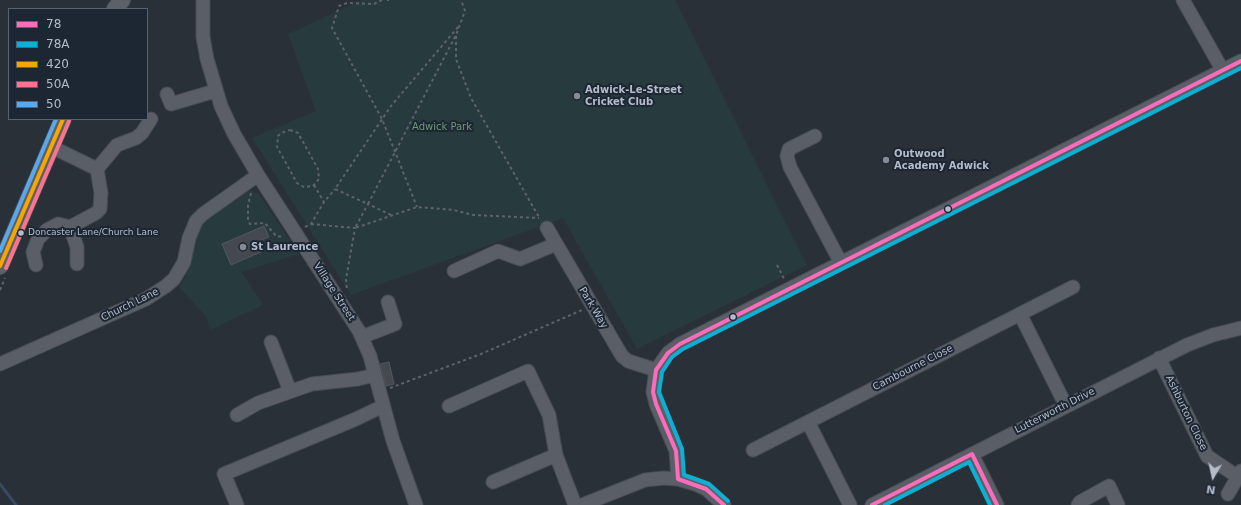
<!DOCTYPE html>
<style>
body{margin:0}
#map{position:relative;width:1241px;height:505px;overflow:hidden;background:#2a3038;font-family:"DejaVu Sans",sans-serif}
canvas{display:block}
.legend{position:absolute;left:8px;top:8px;width:140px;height:112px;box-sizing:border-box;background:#1d2633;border:1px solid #59626f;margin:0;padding:5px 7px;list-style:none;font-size:12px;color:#b4bcc9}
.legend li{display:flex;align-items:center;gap:8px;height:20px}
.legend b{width:20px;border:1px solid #59626f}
.north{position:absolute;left:1193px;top:457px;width:40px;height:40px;-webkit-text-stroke:3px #1d2633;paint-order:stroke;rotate:189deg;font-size:11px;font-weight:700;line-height:16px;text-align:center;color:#b4bcc9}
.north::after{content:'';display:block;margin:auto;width:14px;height:18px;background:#b4bcc9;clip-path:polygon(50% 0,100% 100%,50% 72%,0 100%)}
</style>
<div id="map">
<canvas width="1241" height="505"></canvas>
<ul class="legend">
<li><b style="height:5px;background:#fb6dba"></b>78</li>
<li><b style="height:5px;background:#0dafd3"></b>78A</li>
<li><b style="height:5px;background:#f7a600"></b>420</li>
<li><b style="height:5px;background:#fc738d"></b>50A</li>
<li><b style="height:5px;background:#5aa8eb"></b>50</li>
</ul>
<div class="north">N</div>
</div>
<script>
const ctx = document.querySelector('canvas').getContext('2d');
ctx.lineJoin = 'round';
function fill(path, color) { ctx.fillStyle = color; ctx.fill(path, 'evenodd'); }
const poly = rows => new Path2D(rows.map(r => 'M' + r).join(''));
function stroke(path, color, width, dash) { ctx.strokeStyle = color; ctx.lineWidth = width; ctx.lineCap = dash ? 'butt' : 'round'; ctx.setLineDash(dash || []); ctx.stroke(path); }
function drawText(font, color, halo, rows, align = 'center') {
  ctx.font = font + ' "DejaVu Sans",sans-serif'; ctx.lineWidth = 4; ctx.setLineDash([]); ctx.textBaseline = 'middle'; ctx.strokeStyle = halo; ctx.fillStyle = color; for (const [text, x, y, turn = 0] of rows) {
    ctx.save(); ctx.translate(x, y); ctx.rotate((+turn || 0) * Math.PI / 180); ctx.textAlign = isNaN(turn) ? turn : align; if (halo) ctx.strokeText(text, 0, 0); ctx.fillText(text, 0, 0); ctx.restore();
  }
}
fill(poly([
 [362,0,675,0,807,265,637,349,563,218,351,295,252,138,316,111,288,34],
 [248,190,258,193,299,254,242,272,263,305,210,330,206,316,179,287,185,278,200,222]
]), '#273a3e');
stroke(poly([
 [0,484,16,505]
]), '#384963', 3);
const building = poly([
 [264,226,269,237,259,241,263,251,231,265,222,244,264,226],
 [389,362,394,384,386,386,380,364,389,362]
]);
fill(building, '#444950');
stroke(building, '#52575f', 1);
const minor = poly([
 [203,0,203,37,207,59,221,106,234,134,258,175,359,331,370,356,393,441,416,505],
 [1183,0,1223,71],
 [167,94,171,104,215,91],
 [815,136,789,149,787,156,790,167,841,263],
 [52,147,97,169],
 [70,227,96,213,100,209,101,193,97,169,117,145,136,138,142,133,151,119],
 [547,228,622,356,628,361,656,370],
 [36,265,33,252,38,239,47,230,58,224,70,227,77,247,77,264],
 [454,271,498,251,520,259,556,244],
 [1020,314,1066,406],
 [362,337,395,324,388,302],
 [271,342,290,391],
 [1159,358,1207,456,1238,477],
 [0,364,146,299,166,286,174,279,184,262,189,238,196,221,203,214,258,175],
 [449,406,528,371,549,415,556,455,575,505],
 [237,415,258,403,312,384,358,379,375,375],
 [808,422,850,505],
 [753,450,1073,287],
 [972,454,997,505],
 [678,479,676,451,656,404,653,392,656,370,668,353,680,344,1241,61],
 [493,482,556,455],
 [1228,494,1241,471],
 [237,505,224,474,356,419,383,406],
 [582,505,645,480,663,478,678,479,695,484,706,489,724,505],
 [872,505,1187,345,1213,335,1241,328],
 [1078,505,1080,502,1109,486,1118,505]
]);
const major = poly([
 [115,9,122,0],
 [0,266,63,119]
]);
stroke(minor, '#484c53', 15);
stroke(major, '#484c55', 18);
stroke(poly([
 [382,0,374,4,347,3,339,6,332,28,382,119,417,207],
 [388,0,388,1],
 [458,27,391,106,335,189,368,204,456,35,465,11,461,0],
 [456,36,456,59,471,98,540,219],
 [290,130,298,133,318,169,319,179,313,186,304,187,297,183,277,147,278,136,281,133,290,130],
 [314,185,324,202],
 [251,193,248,205,248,220,250,224,265,223,276,236,284,237],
 [391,215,368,204,355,228,417,207,454,210,473,215,539,218],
 [311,224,355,228,346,279,347,291],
 [305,227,311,224,324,202,335,189],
 [777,265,784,279],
 [0,290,5,278],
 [390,388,481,354,582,310]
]), '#5d636a', 2, [3, 3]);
stroke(minor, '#5a5e66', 13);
stroke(major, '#5c6168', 16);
stroke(poly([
 [724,505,706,489,678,479,676,451,656,404,653,392,656,370,668,353,680,344,1241,61],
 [872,505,972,454,997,505]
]), '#fb6dba', 4);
stroke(poly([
 [728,501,709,484,684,475,682,449,659,392,662,372,672,357,683,349,1241,68],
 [885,505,969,462,990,505]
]), '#0dafd3', 4);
stroke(poly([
 [0,266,63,119]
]), '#f7a600', 4);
stroke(poly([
 [6,268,69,121]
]), '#fc738d', 4);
stroke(poly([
 [0,251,56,119]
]), '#5aa8eb', 4);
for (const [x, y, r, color] of [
 [577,96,4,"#848b96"],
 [886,160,4,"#848b96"],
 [948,209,3.5,"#b4bcc9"],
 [21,233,3.5,"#b4bcc9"],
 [243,247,4,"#848b96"],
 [733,317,3.5,"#b4bcc9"]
]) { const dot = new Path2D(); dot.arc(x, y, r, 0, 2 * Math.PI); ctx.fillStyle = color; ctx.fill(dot); stroke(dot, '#1d2633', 1.5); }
drawText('9px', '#b4bcc9', '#1d2633', [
 ["Doncaster Lane/Church Lane",28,233]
], 'left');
drawText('bold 10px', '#b4bcc9', '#1d2633', [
 ["Adwick-Le-Street",585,90],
 ["Cricket Club",585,102],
 ["Outwood",894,154],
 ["Academy Adwick",894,166],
 ["St Laurence",251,247]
], 'left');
drawText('10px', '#6b9a76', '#1d2633', [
 ["Adwick Park",442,127]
]);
drawText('10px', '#b4bcc9', '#1d2633', [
 ["Village Street",334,292,57],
 ["Church Lane",130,305,-26],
 ["Park Way",593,308,59],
 ["Cambourne Close",913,368,-27],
 ["Lutterworth Drive",1055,411,-27],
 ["Ashburton Close",1186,413,64]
]);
</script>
